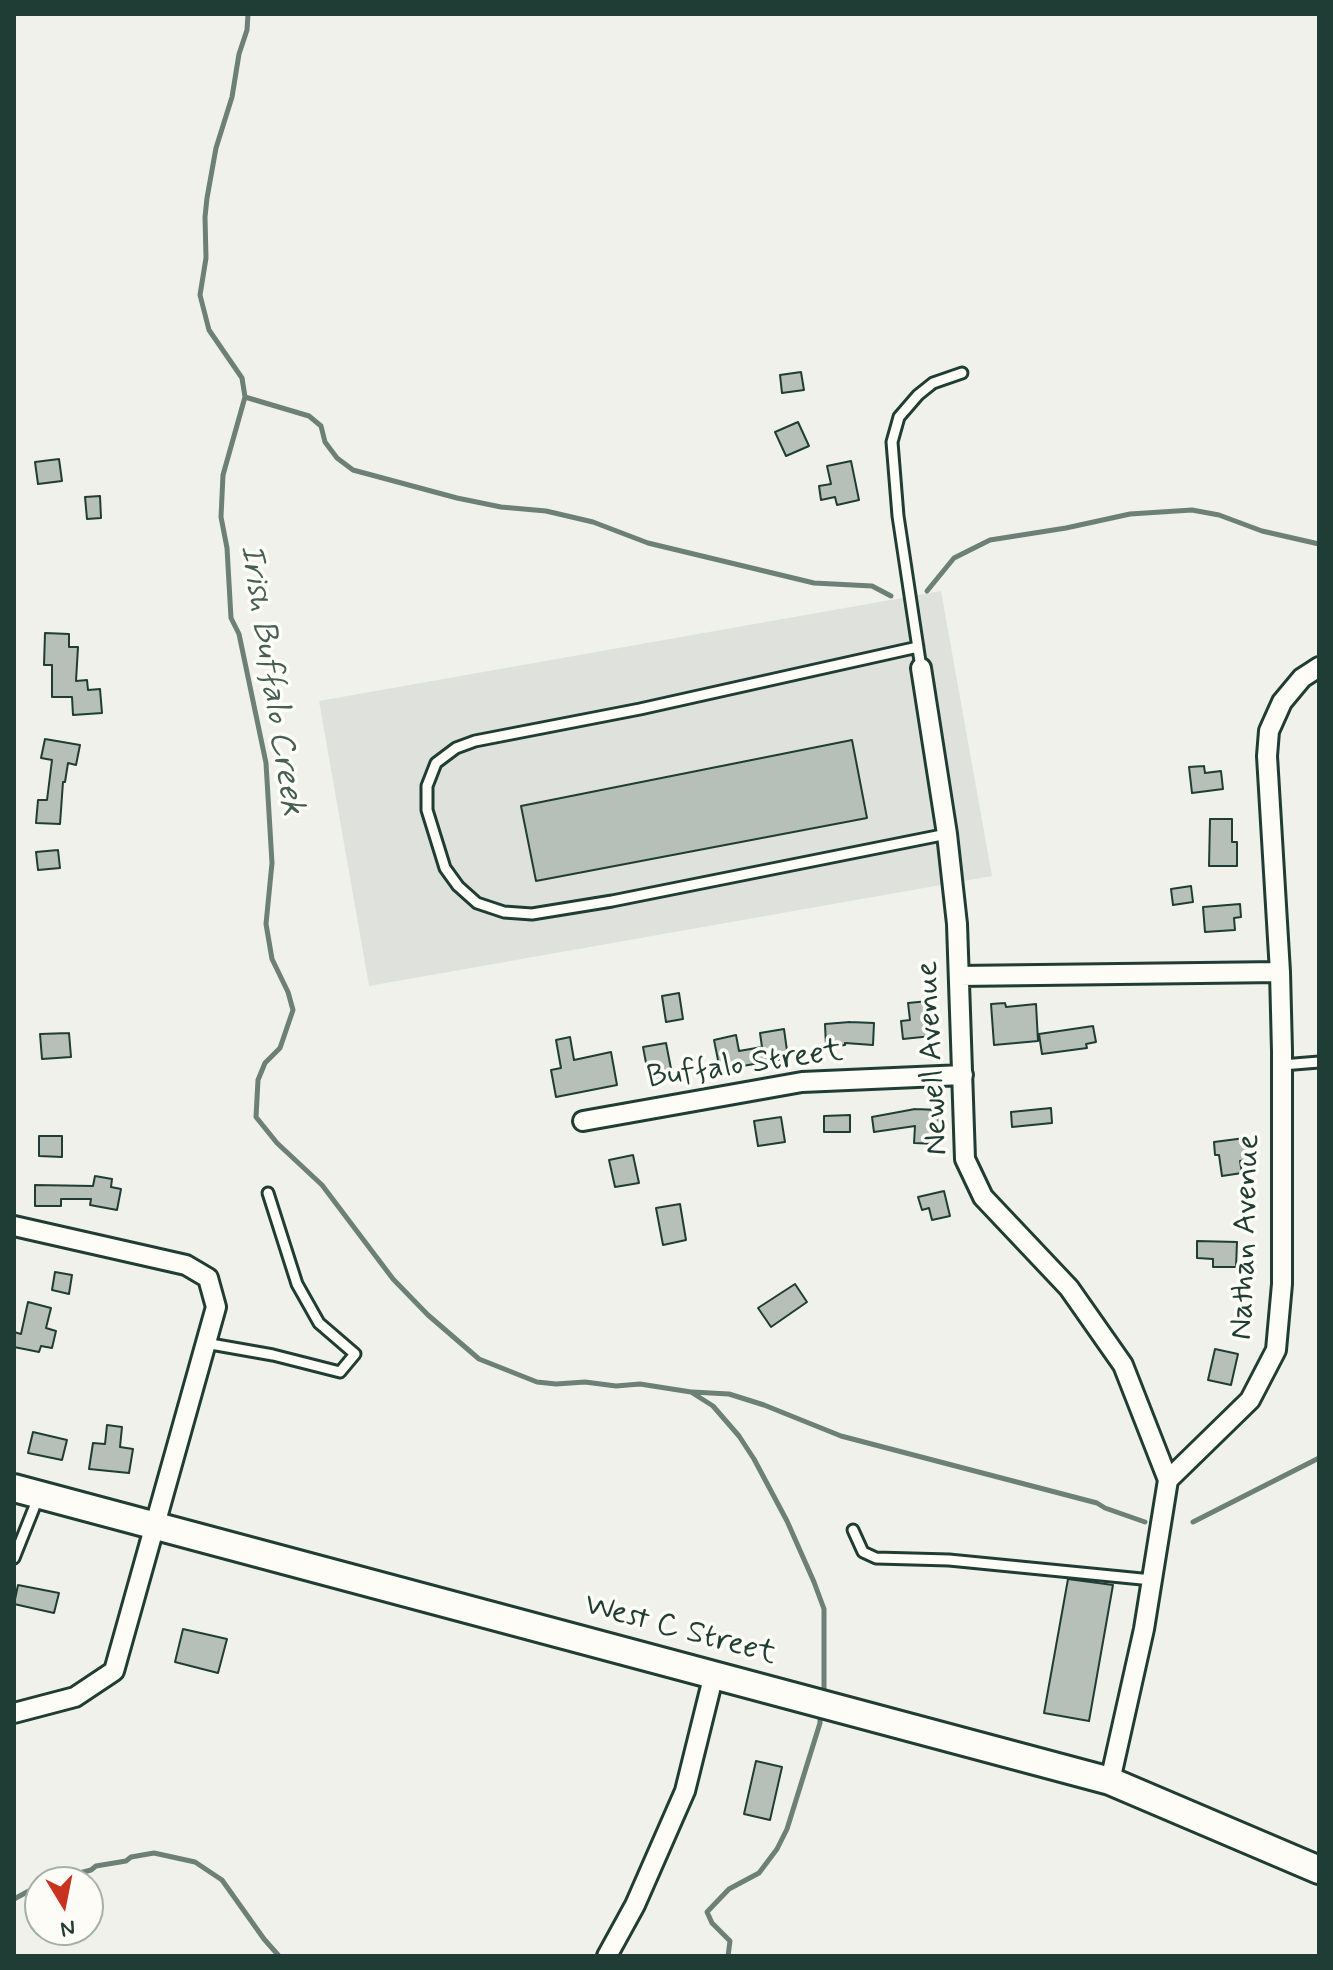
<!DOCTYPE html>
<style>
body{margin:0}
#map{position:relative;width:1333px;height:1970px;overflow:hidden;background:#f0f1eb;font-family:Mynerve,sans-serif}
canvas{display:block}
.frame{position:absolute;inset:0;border:16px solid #1f3d34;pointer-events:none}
.north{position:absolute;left:24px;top:1866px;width:80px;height:80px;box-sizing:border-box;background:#fdfcf7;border:2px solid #a4b0a9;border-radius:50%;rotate:170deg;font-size:22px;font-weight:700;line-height:32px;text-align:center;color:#1f3d34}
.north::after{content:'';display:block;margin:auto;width:28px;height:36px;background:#c8321e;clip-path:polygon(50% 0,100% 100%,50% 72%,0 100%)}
</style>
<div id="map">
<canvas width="1333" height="1970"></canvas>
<div class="frame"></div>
<div class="north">N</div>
</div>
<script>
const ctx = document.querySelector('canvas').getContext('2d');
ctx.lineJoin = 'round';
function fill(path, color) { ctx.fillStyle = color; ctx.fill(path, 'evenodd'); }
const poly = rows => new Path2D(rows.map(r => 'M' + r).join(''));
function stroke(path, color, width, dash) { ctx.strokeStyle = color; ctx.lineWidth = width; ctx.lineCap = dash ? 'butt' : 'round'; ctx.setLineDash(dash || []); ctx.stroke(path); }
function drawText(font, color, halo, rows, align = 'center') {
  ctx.font = font + ' Mynerve,sans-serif'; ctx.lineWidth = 7; ctx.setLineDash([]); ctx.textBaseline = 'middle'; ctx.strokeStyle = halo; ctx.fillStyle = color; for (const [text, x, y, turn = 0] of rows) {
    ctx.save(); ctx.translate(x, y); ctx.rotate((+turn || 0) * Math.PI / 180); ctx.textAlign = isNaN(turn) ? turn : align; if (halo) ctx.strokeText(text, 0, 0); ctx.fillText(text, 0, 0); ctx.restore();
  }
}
fill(poly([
 [941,591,992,876,369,986,319,701]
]), '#dfe2dc');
stroke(poly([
 [248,14,247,30,239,54,232,97,216,148,207,198,205,217,206,258,200,295,209,330,242,378,245,397,223,475,221,517,227,548,231,618,239,634,266,763,272,863,266,924,272,959,288,992,293,1010,280,1048,265,1063,258,1080,256,1117,277,1143,322,1185,393,1279,428,1315,479,1359,537,1382,556,1384,585,1382,616,1386,640,1384,691,1392,713,1406,739,1436,754,1459,787,1521,814,1582,824,1609,824,1698],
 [245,397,309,416,321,426,325,442,337,458,353,470,457,498,501,507,546,511,593,522,648,543,814,583,872,586,891,596],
 [927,591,954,558,990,540,1066,528,1130,514,1192,510,1219,515,1262,531,1319,544],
 [692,1392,729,1394,764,1405,841,1436,1097,1503,1105,1508,1145,1522],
 [1193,1522,1319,1458],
 [45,1882,91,1870,96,1866,126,1861,131,1857,154,1853,195,1862,222,1880,264,1939,279,1956],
 [14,1899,40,1885],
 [728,1956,730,1941,712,1923,707,1912,729,1889,759,1873,777,1849,787,1829,820,1723,820,1711]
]), '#6c8077', 5);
const building = poly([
 [801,372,804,390,782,393,780,375,801,372],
 [798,422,809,446,786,456,775,432,798,422],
 [59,459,62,481,38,484,35,462,59,459],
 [851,461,859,500,837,505,835,497,821,500,819,486,831,484,827,466,851,461],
 [100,496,101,518,87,519,85,497,100,496],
 [45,633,69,634,69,647,78,647,76,681,87,680,88,690,100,689,102,713,73,715,72,697,52,697,52,665,44,665,45,633],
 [45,739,80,745,76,765,68,763,65,782,63,782,60,824,36,823,38,800,47,800,52,760,41,758,45,739],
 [852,740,867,818,536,881,521,806,852,740],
 [1204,766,1205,773,1221,771,1223,789,1192,793,1189,767,1204,766],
 [1210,819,1232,819,1232,842,1237,842,1237,866,1209,866,1210,819],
 [58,850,60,868,38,870,36,852,58,850],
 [1191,886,1193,902,1173,905,1171,889,1191,886],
 [1240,904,1241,917,1234,918,1235,930,1205,932,1203,907,1240,904],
 [679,993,683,1019,666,1022,662,996,679,993],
 [929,1001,932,1036,903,1039,901,1021,910,1020,908,1003,929,1001],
 [1005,1003,1006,1007,1036,1004,1038,1041,994,1045,991,1004,1005,1003],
 [850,1022,874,1023,873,1045,845,1043,845,1045,826,1047,825,1024,850,1022],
 [1093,1026,1096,1042,1086,1044,1087,1048,1042,1054,1039,1034,1093,1026],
 [784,1029,788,1058,720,1070,714,1040,736,1035,739,1051,762,1047,760,1033,784,1029],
 [69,1033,71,1057,42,1059,40,1034,69,1033],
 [570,1037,574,1060,611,1052,617,1085,556,1097,551,1070,561,1068,556,1040,570,1037],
 [666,1043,673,1079,650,1084,643,1047,666,1043],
 [1051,1108,1052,1123,1012,1127,1011,1112,1051,1108],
 [915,1109,939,1110,938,1144,914,1143,915,1126,874,1132,872,1117,915,1109],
 [850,1115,850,1132,824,1132,824,1116,850,1115],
 [781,1117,785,1142,758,1146,754,1121,781,1117],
 [39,1136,62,1136,62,1157,39,1156,39,1136],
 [1245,1138,1247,1160,1240,1161,1242,1173,1222,1176,1219,1155,1215,1155,1214,1142,1245,1138],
 [633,1155,639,1183,615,1187,609,1160,633,1155],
 [95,1176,112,1179,111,1187,121,1189,117,1210,90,1205,91,1199,61,1199,61,1206,35,1206,35,1185,93,1186,95,1176],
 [944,1191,950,1216,932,1220,929,1208,922,1210,918,1197,944,1191],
 [680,1204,686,1240,663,1245,656,1208,680,1204],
 [1197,1241,1237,1242,1236,1267,1213,1267,1213,1259,1197,1258,1197,1241],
 [55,1272,72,1275,69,1294,52,1290,55,1272],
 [795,1284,807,1302,771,1327,758,1308,795,1284],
 [28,1302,51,1308,46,1328,56,1331,52,1348,41,1346,39,1352,14,1347,14,1332,21,1334,28,1302],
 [1215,1349,1238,1354,1231,1385,1208,1380,1215,1349],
 [107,1425,122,1427,120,1447,133,1449,129,1473,89,1469,93,1443,105,1444,107,1425],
 [33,1432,67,1440,62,1460,28,1453,33,1432],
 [1068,1579,1113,1585,1089,1721,1044,1713,1068,1579],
 [18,1585,59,1593,54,1613,14,1604,18,1585],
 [183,1629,227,1639,218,1673,175,1662,183,1629],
 [756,1761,782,1767,770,1820,744,1814,756,1761]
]);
fill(building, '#b6bfb8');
stroke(building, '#1f3d34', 2);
const service = poly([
 [918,647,640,709,475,741,456,748,436,763,427,786,427,810,445,868,458,886,477,903,504,912,532,914,612,901,947,834],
 [921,668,898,516,892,442,899,417,918,395,933,383,962,373],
 [1282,1065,1319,1062],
 [205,1343,273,1355,340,1372,355,1354,319,1323,297,1284,268,1193],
 [853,1530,863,1552,876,1558,949,1560,1152,1580],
 [14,1558,38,1498]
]);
const minor = poly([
 [921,668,947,834,957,924,965,1159,983,1197,1069,1288,1123,1365,1168,1480],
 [959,976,1280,972],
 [583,1121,802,1082,963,1075],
 [14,1226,186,1265,208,1278,216,1307,114,1671,75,1697,14,1713],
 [1110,1781,1144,1629,1168,1480,1250,1400,1276,1350,1282,1284,1282,1051,1280,972,1267,756,1269,731,1282,702,1302,678,1319,667],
 [607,1956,635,1905,685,1791,714,1674]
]);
const secondary = poly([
 [14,1488,1110,1781,1319,1870]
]);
stroke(service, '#1f3d34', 15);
stroke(minor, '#1f3d34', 24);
stroke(secondary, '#1f3d34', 32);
stroke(service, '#fdfcf7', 9);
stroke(minor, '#fdfcf7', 18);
stroke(secondary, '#fdfcf7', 26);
drawText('32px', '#1f3d34', '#fdfcf7', [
 ["Newell Avenue",934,1058,-93],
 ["Buffalo Street",745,1066,-8],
 ["Nathan Avenue",1247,1237,-88],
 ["West C Street",680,1631,15]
]);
drawText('italic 34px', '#455e56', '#fdfcf7', [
 ["Irish Buffalo Creek",270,680,81]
]);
</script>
